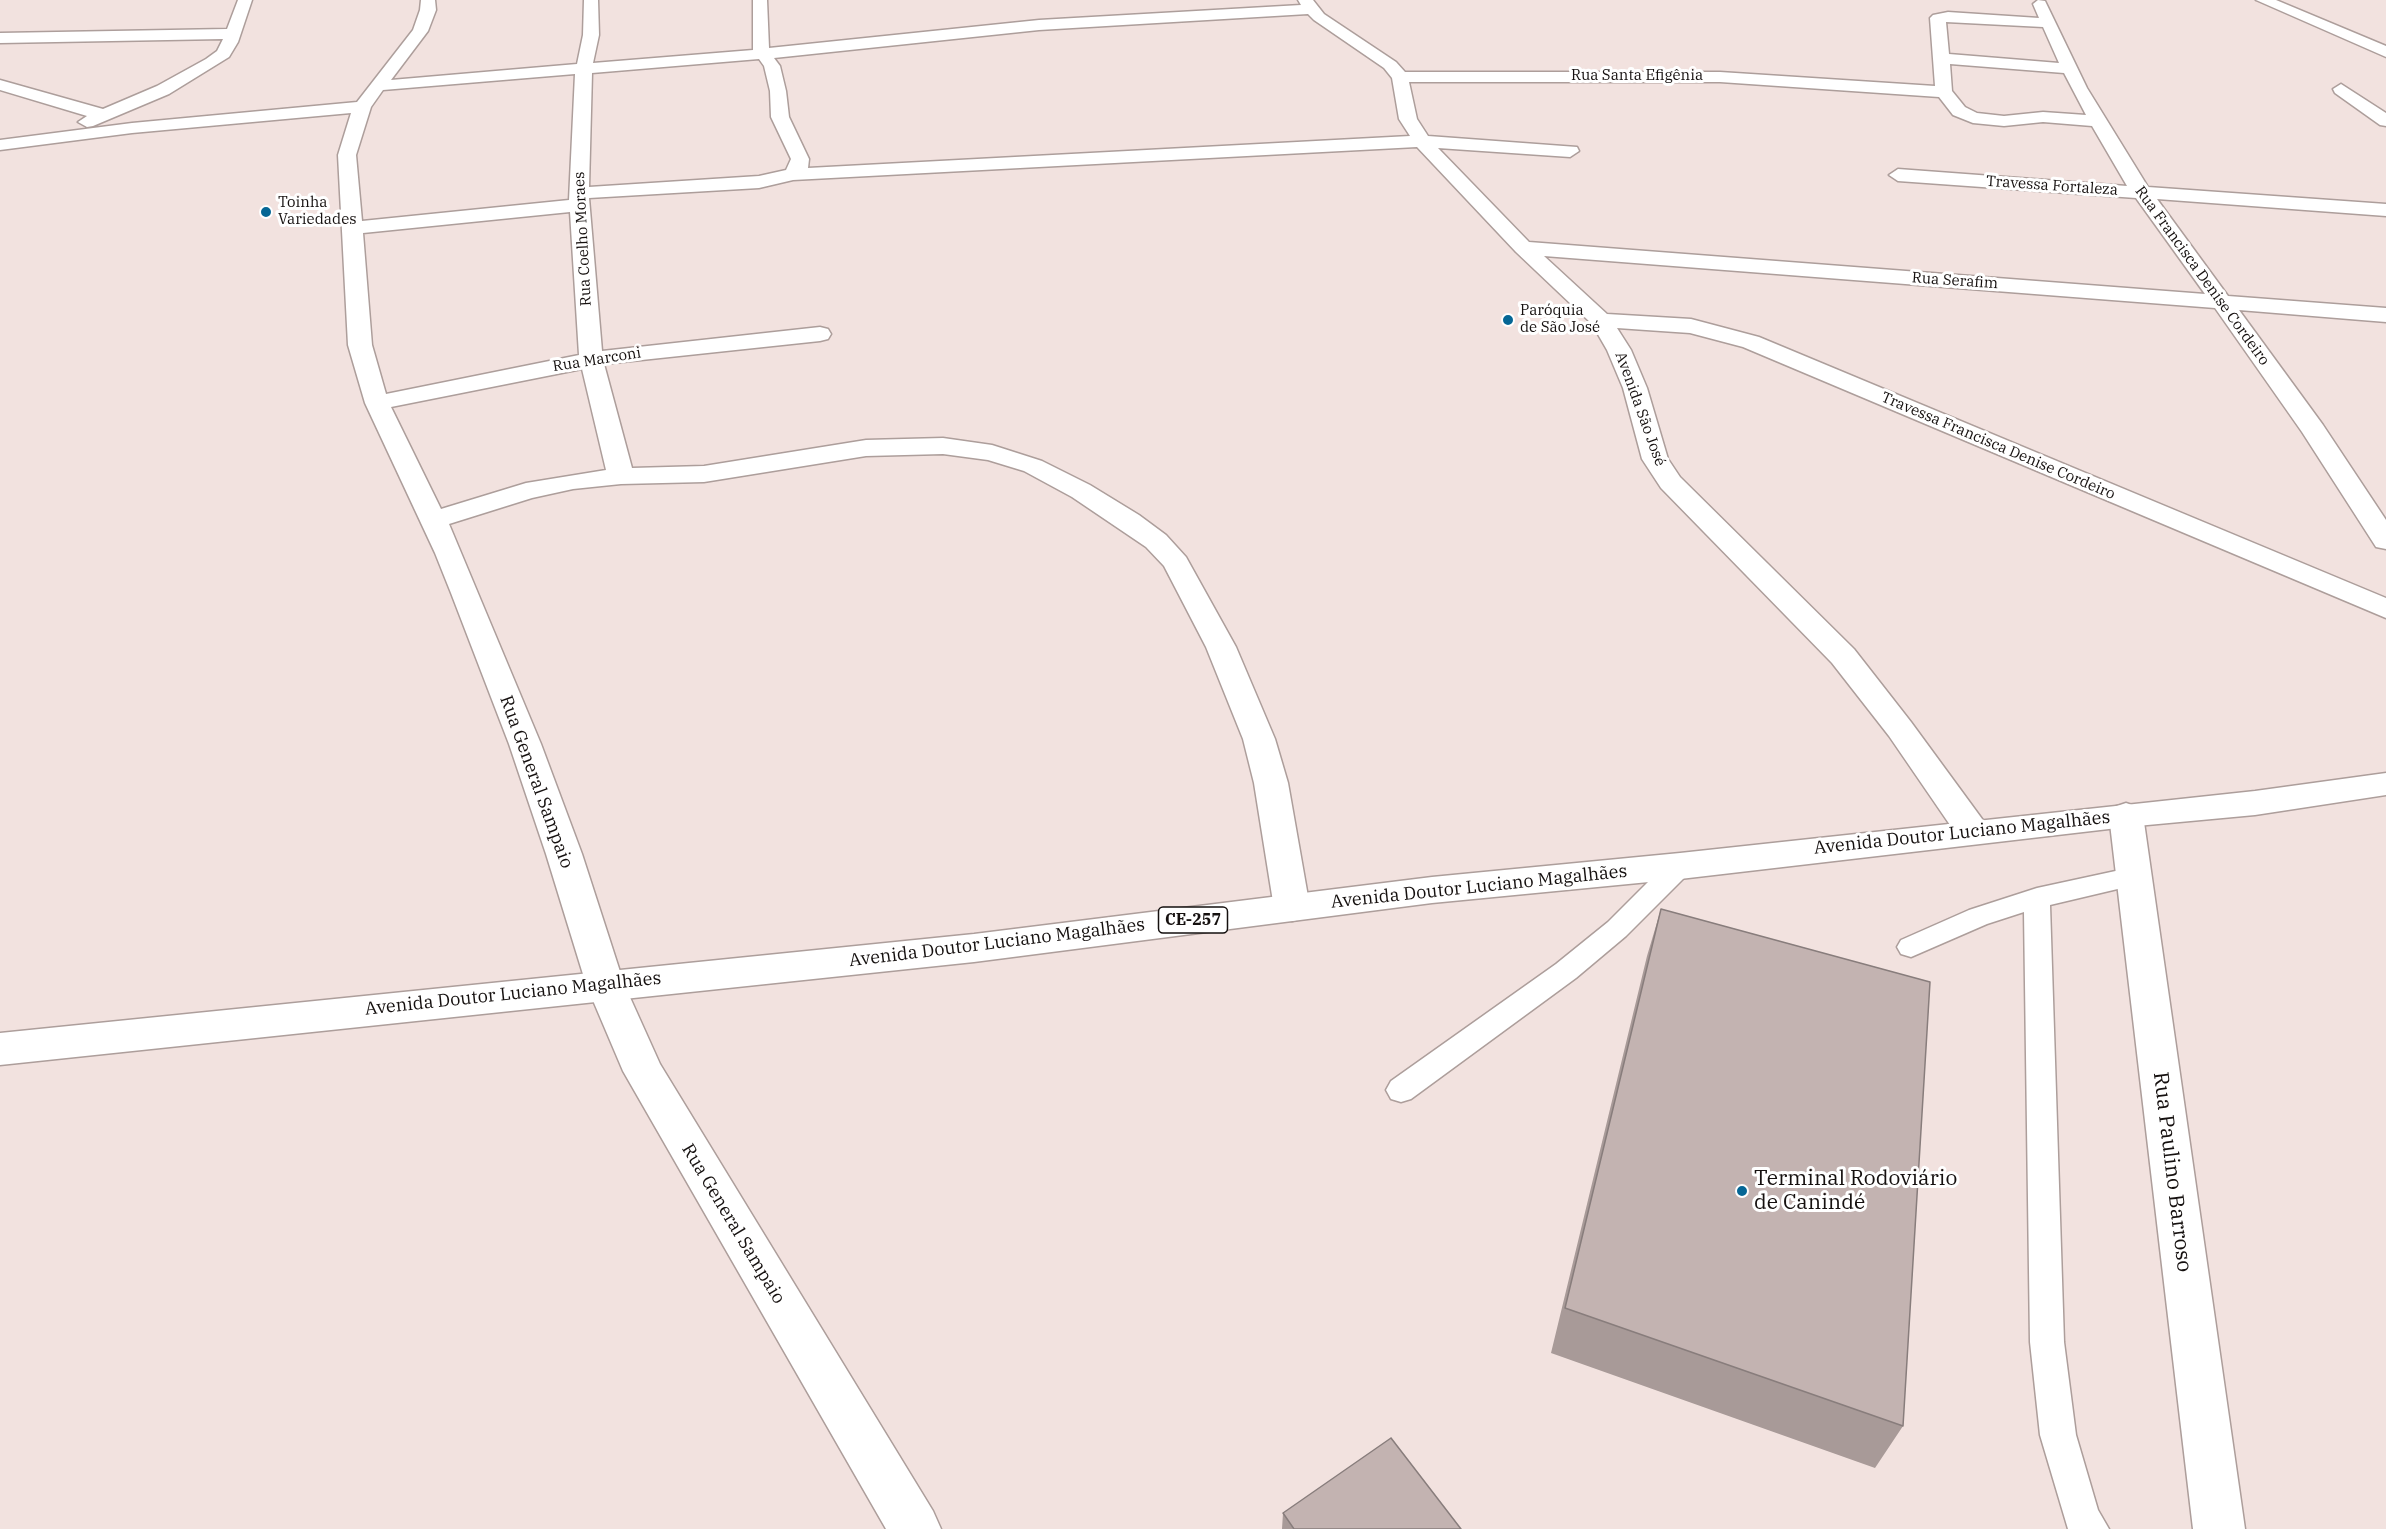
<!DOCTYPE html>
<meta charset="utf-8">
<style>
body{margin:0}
canvas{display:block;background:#f2e2df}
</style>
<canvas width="2386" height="1529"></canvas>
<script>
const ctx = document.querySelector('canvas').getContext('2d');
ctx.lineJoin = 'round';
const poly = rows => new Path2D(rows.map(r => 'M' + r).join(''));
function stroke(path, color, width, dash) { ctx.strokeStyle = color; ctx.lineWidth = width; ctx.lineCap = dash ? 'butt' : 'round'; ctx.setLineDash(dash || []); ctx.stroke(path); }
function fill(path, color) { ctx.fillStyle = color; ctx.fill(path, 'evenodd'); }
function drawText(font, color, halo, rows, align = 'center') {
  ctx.font = font + ' "IBM Plex Serif",serif'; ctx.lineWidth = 6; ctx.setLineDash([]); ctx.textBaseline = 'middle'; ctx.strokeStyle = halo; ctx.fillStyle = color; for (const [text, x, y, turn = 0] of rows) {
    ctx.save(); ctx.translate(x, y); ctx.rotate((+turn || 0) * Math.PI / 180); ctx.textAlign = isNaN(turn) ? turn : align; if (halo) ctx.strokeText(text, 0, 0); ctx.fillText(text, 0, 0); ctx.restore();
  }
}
const lane = poly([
 [1680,857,1689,859,1693,866,1689,873,1626,936,1576,978,1411,1099,1401,1102,1391,1099,1386,1090,1391,1081,1556,964,1608,922,1671,859,1680,857],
 [2134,867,2143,869,2147,876,2143,883,2050,905,2064,1342,2076,1435,2098,1510,2109,1529,2068,1529,2040,1435,2030,1342,2024,912,1987,924,1911,957,1901,954,1897,947,1901,940,1969,910,2037,888,2134,867]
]);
const street = poly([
 [238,0,252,0,238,42,229,57,169,94,93,126,87,127,78,122,87,116,0,90,0,80,103,109,157,86,206,59,217,51,223,39,0,43,0,33,227,29,238,0],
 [421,0,435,0,436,10,428,31,391,80,577,64,583,35,584,0,598,0,599,35,593,63,753,50,753,0,767,0,769,48,1039,20,1301,5,1298,0,1313,0,1324,14,1396,62,1405,72,1720,72,1935,86,1930,18,1933,15,1948,12,2039,18,2033,4,2038,0,2045,1,2087,88,2148,187,2386,204,2386,216,2157,199,2228,296,2386,308,2386,322,2239,310,2323,425,2386,520,2386,549,2376,547,2302,432,2215,308,1544,256,1607,314,1691,319,1759,337,2386,598,2386,618,1743,347,1690,333,1617,328,1631,350,1647,388,1668,459,1680,477,1854,649,1911,722,1985,823,1990,832,1985,841,1973,844,1961,841,1889,736,1832,663,1661,488,1642,459,1623,388,1607,350,1592,324,1516,252,1417,147,793,180,759,188,589,198,602,351,820,327,828,329,831,334,828,339,820,341,604,364,632,468,704,466,866,440,943,438,992,445,1042,461,1090,485,1139,515,1166,535,1186,557,1236,647,1275,739,1288,783,1310,908,1305,918,1292,921,1279,918,1274,908,1254,783,1243,739,1206,647,1164,566,1146,547,1072,497,1024,471,988,460,943,454,866,456,704,482,621,484,573,489,532,498,449,524,541,744,582,854,624,984,660,1064,933,1511,941,1529,886,1529,623,1071,586,984,546,854,509,744,451,593,435,553,365,403,348,345,338,155,351,113,132,133,0,150,0,140,132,123,357,102,413,30,420,10,421,0],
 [1308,14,1314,20,1384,68,1392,78,1399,119,1410,136,808,168,809,159,789,117,786,91,780,66,774,58,1039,30,1308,14],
 [1946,22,2043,27,2059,63,1949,54,1946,22],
 [759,59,764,66,770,91,771,117,791,159,786,170,759,176,589,187,592,73,759,59],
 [1950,64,2064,73,2086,115,2043,112,2004,116,1977,113,1965,107,1952,91,1950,64],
 [575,74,569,200,362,221,356,155,371,107,383,90,575,74],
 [1409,82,1720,82,1939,97,1953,115,1973,123,2004,126,2043,122,2092,126,2127,186,1898,169,1889,175,1898,181,2136,198,2205,294,1529,242,1438,148,1570,157,1579,151,1577,147,1428,136,1417,119,1409,82],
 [570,212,579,355,386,394,372,345,363,233,570,212],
 [582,369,606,470,526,483,441,509,391,407,582,369],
 [2341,84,2386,113,2386,126,2380,125,2335,93,2333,89,2341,84]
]);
const secondary = poly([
 [2256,0,2276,0,2386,46,2386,57,2256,0],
 [2126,803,2138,807,2143,815,2245,1529,2193,1529,2109,815,2114,807,2126,803]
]);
const primary = poly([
 [2386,773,2386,795,2255,815,2126,827,1680,879,1432,903,974,962,0,1065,0,1033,974,934,1432,877,1680,853,2255,791,2386,773]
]);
stroke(lane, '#ad9e9b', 3);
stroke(street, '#ad9e9b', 3);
stroke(secondary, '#ad9e9b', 3);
stroke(primary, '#ad9e9b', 3);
fill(lane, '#fff');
fill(street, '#fff');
fill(secondary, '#fff');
fill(primary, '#fff');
fill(poly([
 [1661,909,1903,1426,1875,1468,1551,1353,1647,956],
 [1283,1513,1461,1529,1282,1529]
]), '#a89a98');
const building = poly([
 [1661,909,1930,982,1903,1426,1565,1308,1661,909],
 [1391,1438,1461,1529,1294,1529,1283,1513,1391,1438]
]);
fill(building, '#c3b3b1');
stroke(building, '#887d7c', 1.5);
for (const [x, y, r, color] of [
 [266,212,6,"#056695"],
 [1508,320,6,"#056695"],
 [1742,1191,6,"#056695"]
]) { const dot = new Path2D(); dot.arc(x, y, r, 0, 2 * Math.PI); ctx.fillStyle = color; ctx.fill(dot); stroke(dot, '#fff', 2); }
drawText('15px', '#15100f', '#fff', [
 ["Rua Santa Efigênia",1637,76],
 ["Travessa Fortaleza",2052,186,4],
 ["Rua Coelho Moraes",583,239,-93],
 ["Rua Francisca Denise Cordeiro",2202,276,54],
 ["Rua Serafim",1955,281,4],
 ["Rua Marconi",597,360,-9],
 ["Avenida São José",1640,409,70],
 ["Travessa Francisca Denise Cordeiro",1998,446,23]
]);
drawText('15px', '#15100f', '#fff', [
 ["Toinha",278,203],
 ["Variedades",278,220],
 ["Paróquia",1520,311],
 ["de São José",1520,328]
], 'left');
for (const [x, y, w] of [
 [1193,920,69]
]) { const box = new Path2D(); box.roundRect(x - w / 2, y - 13, w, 26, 4.5); ctx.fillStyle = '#fff'; ctx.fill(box); stroke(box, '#15100f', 1.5); }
drawText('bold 16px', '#15100f', null, [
 ["CE-257",1193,920]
]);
drawText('18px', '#15100f', '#fff', [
 ["Rua General Sampaio",536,782,70],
 ["Avenida Doutor Luciano Magalhães",1962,833,-6],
 ["Avenida Doutor Luciano Magalhães",1479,887,-6],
 ["Avenida Doutor Luciano Magalhães",997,943,-7],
 ["Avenida Doutor Luciano Magalhães",513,994,-6],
 ["Rua General Sampaio",733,1224,59]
]);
drawText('21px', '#15100f', '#fff', [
 ["Rua Paulino Barroso",2172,1172,83]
]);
drawText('21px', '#15100f', '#fff', [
 ["Terminal Rodoviário",1754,1179],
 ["de Canindé",1754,1203]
], 'left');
</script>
